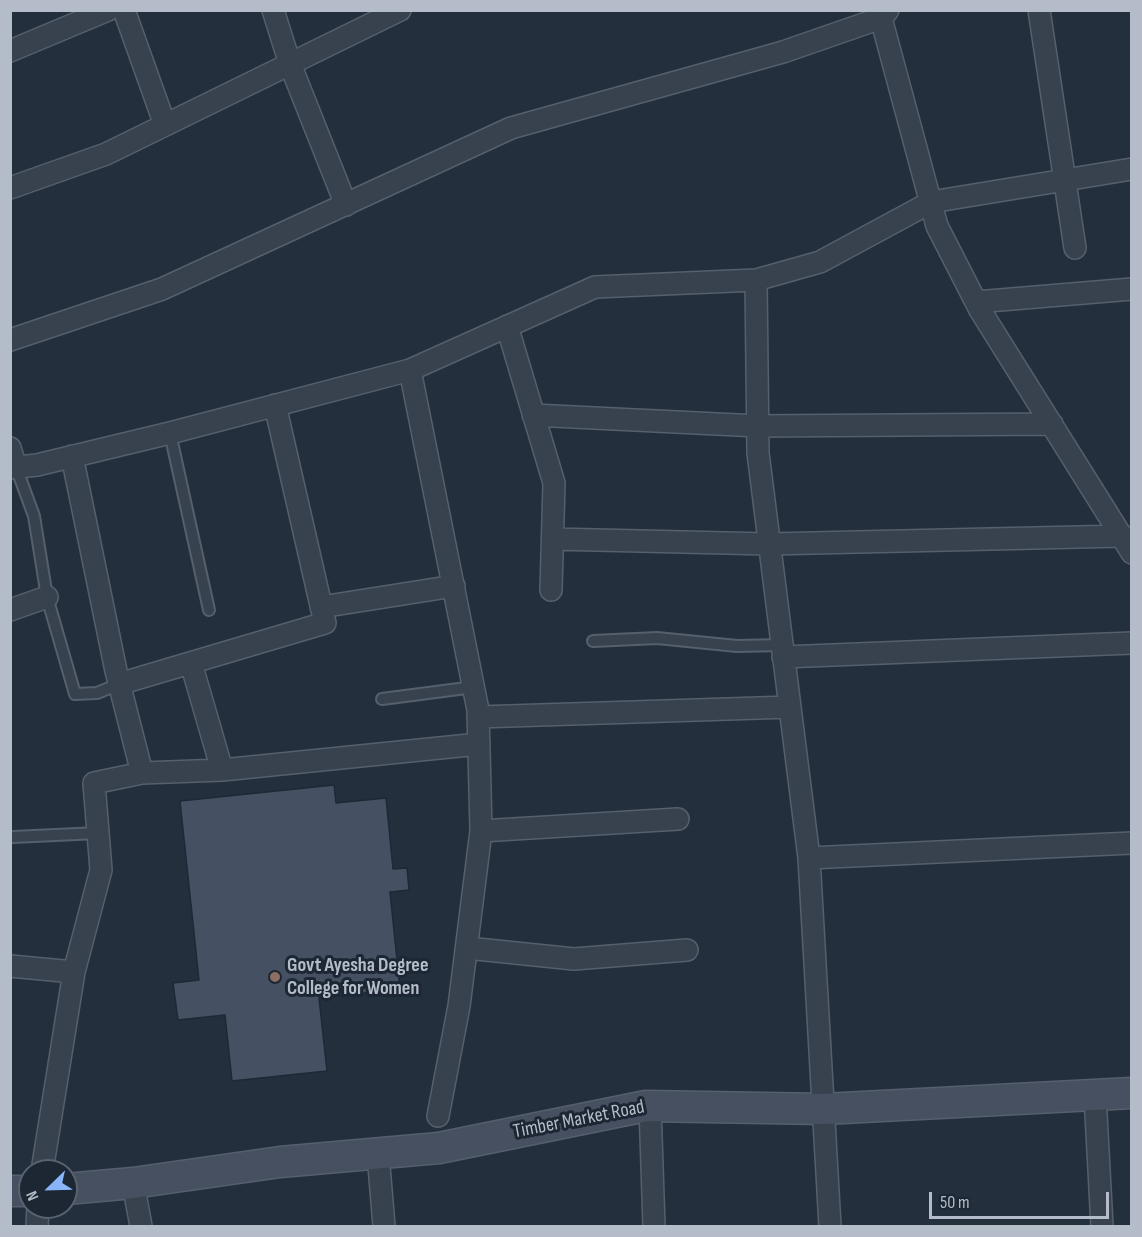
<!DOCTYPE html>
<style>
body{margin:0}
#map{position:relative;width:1142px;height:1237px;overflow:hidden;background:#242f3e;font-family:"Sofia Sans Condensed",sans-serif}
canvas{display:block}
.frame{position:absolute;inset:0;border:12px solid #b4bcc9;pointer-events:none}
.north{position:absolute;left:18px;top:1159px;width:60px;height:60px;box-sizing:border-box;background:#1d2633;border:2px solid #59626f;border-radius:50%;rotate:247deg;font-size:16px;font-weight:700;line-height:24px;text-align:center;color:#b4bcc9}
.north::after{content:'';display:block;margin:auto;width:21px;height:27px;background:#8ab4f8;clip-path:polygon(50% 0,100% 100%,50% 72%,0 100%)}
.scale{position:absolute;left:929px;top:1192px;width:180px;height:27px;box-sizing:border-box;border:3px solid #b4bcc9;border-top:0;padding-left:8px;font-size:18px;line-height:21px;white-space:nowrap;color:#b4bcc9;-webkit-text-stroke:4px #1d2633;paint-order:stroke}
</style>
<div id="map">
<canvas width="1142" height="1237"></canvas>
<div class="frame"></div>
<div class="north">N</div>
<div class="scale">50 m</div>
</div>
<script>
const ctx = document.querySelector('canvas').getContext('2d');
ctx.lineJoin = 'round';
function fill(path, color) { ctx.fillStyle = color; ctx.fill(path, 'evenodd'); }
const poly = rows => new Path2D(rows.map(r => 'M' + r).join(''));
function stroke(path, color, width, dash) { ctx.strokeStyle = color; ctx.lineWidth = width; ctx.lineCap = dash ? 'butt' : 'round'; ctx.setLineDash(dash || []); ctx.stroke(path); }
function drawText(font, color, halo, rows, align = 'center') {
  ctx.font = font + ' "Sofia Sans Condensed",sans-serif'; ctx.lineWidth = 6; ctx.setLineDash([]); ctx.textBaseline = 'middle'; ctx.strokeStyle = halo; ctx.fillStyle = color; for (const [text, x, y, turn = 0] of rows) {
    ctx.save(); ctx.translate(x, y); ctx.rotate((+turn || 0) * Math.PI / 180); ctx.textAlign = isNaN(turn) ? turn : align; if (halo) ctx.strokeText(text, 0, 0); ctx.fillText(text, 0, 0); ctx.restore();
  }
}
const building = poly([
 [334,785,336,803,386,798,393,869,407,868,409,890,390,892,400,989,319,998,327,1071,232,1081,225,1015,178,1020,173,983,199,980,180,801,334,785]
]);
fill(building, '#455162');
stroke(building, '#1f2835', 1.5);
const lane = poly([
 [170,433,209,610],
 [16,467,34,516,47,597,75,694,97,693,119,684],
 [593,641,657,638,737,646,782,645],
 [382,699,474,687],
 [13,837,98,833]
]);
const street = poly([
 [124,10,165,125],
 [273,10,290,64,346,205],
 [888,10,881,18,937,226,980,310,1132,553],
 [1039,10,1075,248],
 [10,51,108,10],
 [10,188,106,154,400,10],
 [756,280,758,453,809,858,830,1226],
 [976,302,1132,289],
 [507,326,554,483,551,590],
 [10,340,162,289,511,128,783,52,881,18],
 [410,370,478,710,481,831,459,1006,438,1116],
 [533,415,758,426,1052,424],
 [10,448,16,467],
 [72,456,116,671,142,773],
 [10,468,37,465,170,433,410,370,595,287,756,280,820,262,931,202,1132,169],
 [553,539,769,544,1123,536],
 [321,607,454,586],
 [10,610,47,597],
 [783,657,1132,643],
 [191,663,222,770],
 [119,684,325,623,275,405],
 [478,717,790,707],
 [481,831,678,819],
 [809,858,1132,843],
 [467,948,574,959,687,950],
 [10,966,74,972],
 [1095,1095,1102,1226],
 [650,1106,654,1226],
 [378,1154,384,1226],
 [42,1171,74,972,101,870,94,783,142,773,222,770,479,744],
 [133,1183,141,1226],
 [37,1226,38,1207]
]);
const secondary = poly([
 [66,1189,133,1183,280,1162,439,1148,646,1106,824,1109,1132,1093],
 [10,1191,30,1191]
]);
stroke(lane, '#565f6c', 14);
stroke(street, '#565f6c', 24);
stroke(secondary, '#565f6c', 33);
stroke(lane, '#38414e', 10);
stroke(street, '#38414e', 21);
stroke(secondary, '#465061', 30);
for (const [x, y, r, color] of [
 [275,977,6,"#8d6e63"]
]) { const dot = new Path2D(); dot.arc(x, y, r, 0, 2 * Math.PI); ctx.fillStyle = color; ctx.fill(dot); stroke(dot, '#1d2633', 2); }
drawText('bold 20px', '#b4bcc9', '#1d2633', [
 ["Govt Ayesha Degree",287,966],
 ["College for Women",287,989]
], 'left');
drawText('20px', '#b4bcc9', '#1d2633', [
 ["Timber Market Road",579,1120,-11]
]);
</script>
